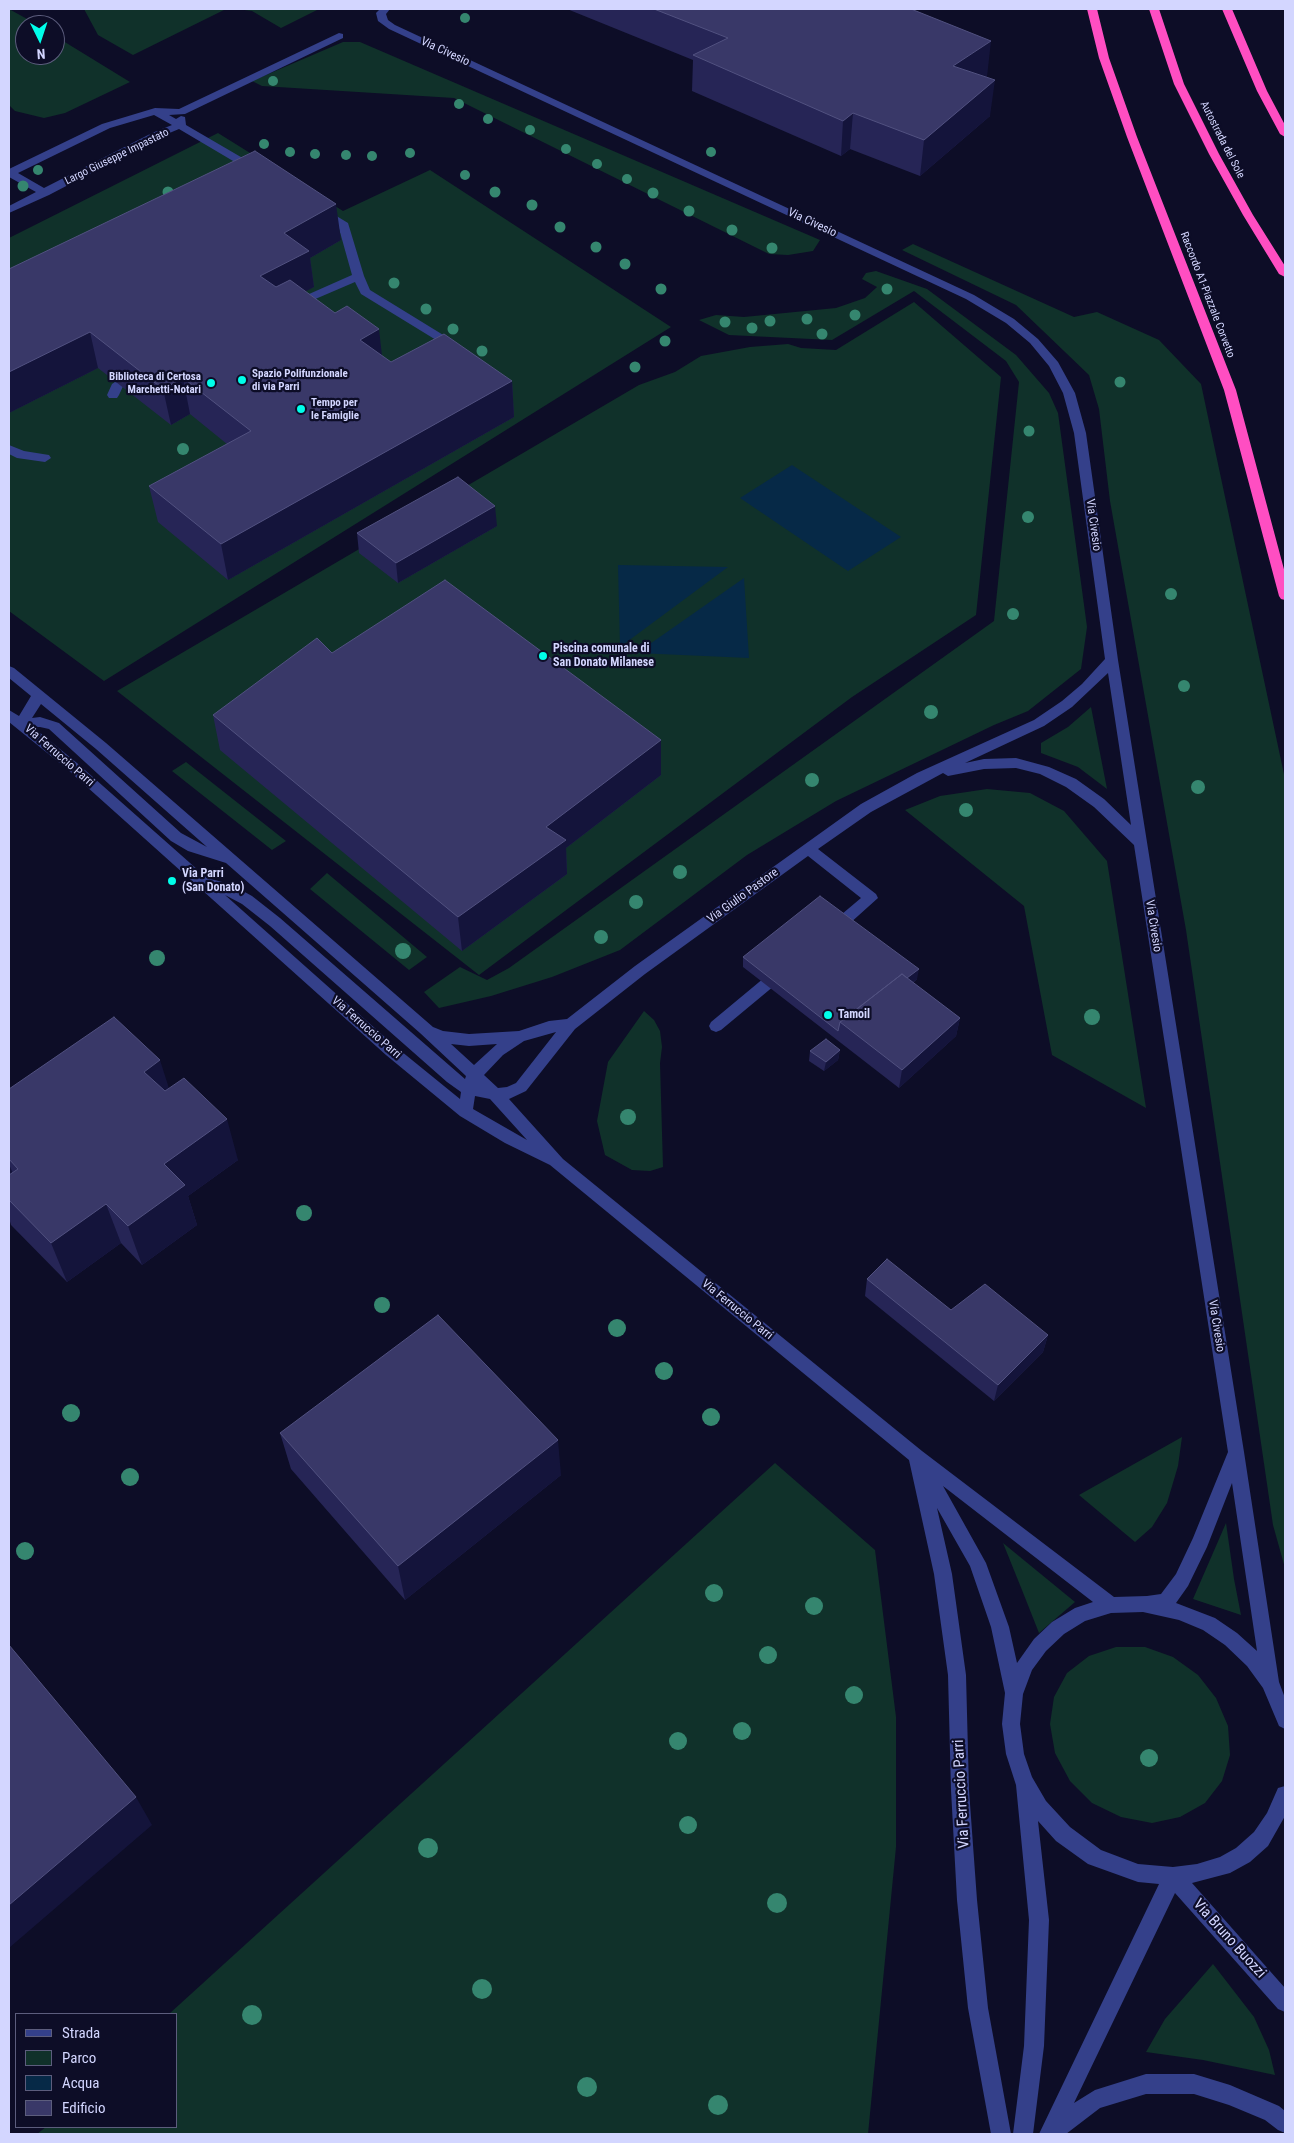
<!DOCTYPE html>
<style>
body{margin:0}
#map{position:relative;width:1294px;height:2143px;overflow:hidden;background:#0d0d27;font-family:"Roboto Condensed",sans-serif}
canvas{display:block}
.frame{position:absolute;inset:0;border:10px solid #d3d6ff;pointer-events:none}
.legend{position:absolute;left:15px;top:2013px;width:162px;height:115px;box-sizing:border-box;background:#0d0d27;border:1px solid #5c5d7d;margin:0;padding:6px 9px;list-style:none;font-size:15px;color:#d3d6ff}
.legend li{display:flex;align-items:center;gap:10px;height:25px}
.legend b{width:25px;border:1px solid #5c5d7d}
.north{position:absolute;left:15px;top:15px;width:50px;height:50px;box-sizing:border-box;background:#0d0d27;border:1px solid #5c5d7d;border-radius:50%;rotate:176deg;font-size:14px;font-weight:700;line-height:20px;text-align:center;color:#d3d6ff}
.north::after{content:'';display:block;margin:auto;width:18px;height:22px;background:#00feea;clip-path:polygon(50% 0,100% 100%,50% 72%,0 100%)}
</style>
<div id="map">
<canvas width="1294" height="2143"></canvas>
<div class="frame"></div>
<ul class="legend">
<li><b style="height:6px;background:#34408a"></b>Strada</li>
<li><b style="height:14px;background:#10312a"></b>Parco</li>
<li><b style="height:14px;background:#062947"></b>Acqua</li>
<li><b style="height:14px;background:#393868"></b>Edificio</li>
</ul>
<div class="north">N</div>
</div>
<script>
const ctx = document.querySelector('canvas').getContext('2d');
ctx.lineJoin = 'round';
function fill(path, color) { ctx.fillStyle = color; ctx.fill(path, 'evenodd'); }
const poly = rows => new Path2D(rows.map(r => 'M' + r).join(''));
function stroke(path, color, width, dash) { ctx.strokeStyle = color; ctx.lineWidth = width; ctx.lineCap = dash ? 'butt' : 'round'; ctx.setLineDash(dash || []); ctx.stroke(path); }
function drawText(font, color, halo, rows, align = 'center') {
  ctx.font = font + ' "Roboto Condensed",sans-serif'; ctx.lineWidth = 4.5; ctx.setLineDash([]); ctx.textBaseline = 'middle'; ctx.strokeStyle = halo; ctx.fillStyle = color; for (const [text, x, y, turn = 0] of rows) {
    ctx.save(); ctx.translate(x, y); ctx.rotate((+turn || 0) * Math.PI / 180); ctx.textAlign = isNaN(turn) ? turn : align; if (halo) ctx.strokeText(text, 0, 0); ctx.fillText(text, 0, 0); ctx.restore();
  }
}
fill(poly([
 [9,9,38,25,25,25,25,55,55,55,55,36,130,82,65,113,44,118,15,111,9,105],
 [84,9,226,9,133,55,98,35],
 [237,9,319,9,281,28,252,11],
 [343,42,360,42,820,240,813,251,788,255,769,254,454,98,262,86,252,81],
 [218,133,343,211,430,170,671,327,104,681,9,611,9,238],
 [913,244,1074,317,1097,312,1159,340,1201,384,1285,779,1285,1568,1273,1525,1186,930,1110,501,1099,409,1089,375,1016,305,902,250],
 [876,271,927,289,1016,355,1049,393,1058,413,1087,627,1081,669,1028,711,994,725,836,801,747,855,620,950,552,977,491,996,439,1008,424,992,460,967,487,980,509,968,994,621,1019,382,1006,361,914,291,832,340,729,335,699,320,716,315,744,317,836,308,865,298,877,287,862,279,866,273],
 [914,302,1001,377,976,615,852,697,479,975,117,691,639,385,675,372,701,356,750,347,788,344,801,348,836,350],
 [1091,707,1107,789,1078,767,1041,753,1041,743,1068,727],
 [186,762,286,841,272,850,172,771],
 [987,789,1030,793,1064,811,1107,861,1146,1108,1052,1055,1024,906,905,810,940,796],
 [327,873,427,957,409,970,310,889],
 [644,1011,654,1020,660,1031,662,1047,660,1063,663,1167,650,1171,632,1170,605,1155,597,1121,608,1062],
 [1182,1437,1178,1466,1167,1503,1152,1527,1135,1542,1079,1495],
 [775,1463,875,1550,896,1717,896,1847,868,2134,37,2134,46,2127,176,2127,176,2014,169,2014],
 [1226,1523,1234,1579,1241,1615,1193,1599],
 [1003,1543,1075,1602,1039,1633,1022,1590],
 [1116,1647,1145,1647,1173,1657,1198,1675,1216,1698,1228,1726,1230,1755,1222,1781,1205,1803,1180,1817,1152,1823,1121,1817,1092,1803,1070,1781,1055,1753,1050,1724,1054,1697,1067,1673,1089,1656],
 [1213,1964,1254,2017,1269,2050,1275,2075,1203,2060,1146,2052,1165,2019]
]), '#10312a');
fill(poly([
 [792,465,901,537,848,571,740,498],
 [618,565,728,567,620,647],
 [744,578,749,658,637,653]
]), '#062947');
fill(poly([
 [380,9,390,9,386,14,388,20,395,25,974,295,1014,319,1038,339,1058,362,1075,393,1086,433,1118,660,1244,1452,1279,1682,1285,1698,1285,1729,1279,1726,1263,1688,1247,1666,1225,1645,1203,1630,1179,1620,1143,1612,1111,1613,1085,1621,1064,1634,1046,1651,1032,1670,1023,1694,1020,1724,1024,1754,1032,1777,1046,1801,1070,1827,1101,1850,1138,1864,1173,1867,1197,1864,1220,1857,1236,1848,1254,1832,1267,1813,1278,1788,1285,1786,1285,1816,1268,1846,1250,1862,1230,1873,1192,1883,1285,1988,1285,2012,1278,2009,1175,1893,1074,2103,1095,2090,1146,2074,1194,2074,1230,2085,1279,2106,1285,2111,1285,2133,1278,2130,1265,2120,1229,2105,1194,2094,1146,2094,1100,2108,1066,2134,1039,2134,1159,1884,1138,1882,1088,1864,1056,1841,1038,1821,1049,1920,1044,2046,1033,2134,1013,2134,1024,2046,1029,1920,1016,1785,1006,1754,1002,1724,1005,1693,991,1627,970,1566,937,1508,952,1574,966,1675,969,1790,977,1900,988,2008,1011,2134,991,2134,968,2008,957,1900,951,1790,948,1675,934,1574,909,1460,550,1165,505,1143,460,1116,386,1055,67,769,9,722,9,710,19,716,31,696,9,678,9,666,14,668,106,743,433,1027,443,1031,469,1034,519,1031,549,1021,567,1019,635,966,861,804,917,773,1034,720,1062,701,1082,684,1105,659,1074,433,1063,393,1049,366,1030,343,1006,323,966,299,389,29,378,21,376,13,380,9],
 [1108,673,1131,825,1104,799,1076,779,1049,767,1016,758,984,759,965,763,1044,726,1072,707,1108,673],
 [41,704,96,749,207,847,181,833,59,723,40,717,32,718,41,704],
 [33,727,40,727,49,729,171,841,188,851,226,863,420,1033,466,1076,465,1079,280,918,252,896,230,884,207,878,77,763,33,727],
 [1016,768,1040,774,1066,787,1094,807,1134,845,1228,1452,1193,1538,1176,1574,1161,1594,1147,1596,1114,1597,922,1451,563,1159,509,1099,526,1091,575,1029,645,974,808,856,861,898,829,925,827,929,829,933,834,935,839,933,878,898,876,894,818,849,871,812,943,773,948,776,984,769,1016,768],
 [225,895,242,904,270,926,447,1082,461,1092,460,1099,396,1047,225,895],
 [556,1032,516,1083,507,1087,498,1088,484,1075,503,1055,524,1041,556,1032],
 [451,1044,469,1046,497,1044,474,1065,451,1044],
 [475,1096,490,1099,527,1140,473,1109,475,1096],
 [1232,1483,1257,1651,1237,1633,1215,1618,1176,1603,1188,1586,1207,1547,1232,1483],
 [943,1486,1093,1602,1075,1608,1052,1622,1034,1639,1017,1663,1009,1627,986,1563,943,1486],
 [339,33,343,34,343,38,185,114,169,115,176,119,181,116,185,117,186,125,258,167,259,169,258,171,250,171,179,129,160,137,49,195,9,213,9,206,36,192,9,177,9,169,102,124,155,108,179,109,339,33],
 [154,115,172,125,152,133,44,188,18,173,110,128,154,115],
 [320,206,348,223,364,276,370,290,453,341,455,343,453,345,447,349,439,349,437,347,441,343,361,294,355,282,299,306,291,306,289,304,291,302,352,275,338,225,316,211,315,209,320,206],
 [118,380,124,384,119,395,117,398,109,398,107,395,112,384,118,380],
 [9,445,24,451,49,455,51,458,45,462,17,458,9,454,9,445],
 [781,966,786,968,788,972,786,976,721,1030,716,1032,711,1030,709,1026,711,1022,776,968,781,966]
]), '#34408a');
fill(poly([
 [1087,9,1097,9,1109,58,1137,137,1236,390,1285,573,1285,600,1281,599,1279,596,1224,390,1127,137,1099,58,1087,9],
 [1149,9,1159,9,1184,84,1219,154,1253,215,1285,266,1285,277,1279,274,1243,215,1209,154,1174,84,1149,9],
 [1222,9,1232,9,1267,91,1285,125,1285,137,1280,134,1257,91,1222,9]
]), '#ff4ec2');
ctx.fillStyle = '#35866f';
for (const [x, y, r] of [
 [465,18,5],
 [273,81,5],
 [459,104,5],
 [488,119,5],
 [530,130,5],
 [264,144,5],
 [566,149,5],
 [290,152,5],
 [711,152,5],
 [410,153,5],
 [315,154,5],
 [346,155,5],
 [372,156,5],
 [597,164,5],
 [38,170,5],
 [465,175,5],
 [627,179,5],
 [23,186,5.5],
 [168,192,5.5],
 [495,192,5.5],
 [653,193,5.5],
 [532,205,5.5],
 [689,211,5.5],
 [560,227,5.5],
 [732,230,5.5],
 [596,247,5.5],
 [772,248,5.5],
 [625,264,5.5],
 [394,283,5.5],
 [661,289,5.5],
 [887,289,5.5],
 [426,309,5.5],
 [855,315,5.5],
 [807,319,5.5],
 [770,321,5.5],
 [725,322,5.5],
 [752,328,5.5],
 [453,329,5.5],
 [822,334,5.5],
 [665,341,5.5],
 [482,351,5.5],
 [635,367,5.5],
 [1120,382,5.5],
 [1029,431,5.5],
 [183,449,6],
 [1028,517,6],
 [1171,594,6],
 [1013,614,6],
 [1184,686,6],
 [931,712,7],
 [812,780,7],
 [1198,787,7],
 [966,810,7],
 [680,872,7],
 [636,902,7],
 [601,937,7],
 [403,951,8],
 [157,958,8],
 [1092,1017,8],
 [628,1117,8],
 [304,1213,8],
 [382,1305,8],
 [617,1328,9],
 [664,1371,9],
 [71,1413,9],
 [711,1417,9],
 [130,1477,9],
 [25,1551,9],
 [714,1593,9],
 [814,1606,9],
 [768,1655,9],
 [854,1695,9],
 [742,1731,9],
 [678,1741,9],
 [1149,1758,9],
 [688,1825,9],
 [428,1848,10],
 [777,1903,10],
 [482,1989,10],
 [252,2015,10],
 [587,2087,10],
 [718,2105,10]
]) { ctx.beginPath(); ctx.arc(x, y, r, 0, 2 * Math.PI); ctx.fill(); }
fill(poly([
 [567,9,911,9,987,77,986,77,990,116,920,176,850,149,841,156,692,91,693,60],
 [341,240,310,258,314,287,305,291,382,356,391,362,512,381,514,417,228,580,158,522,149,486,227,444,190,414,171,425,98,368,9,413,9,269],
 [497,526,398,583,359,553,357,533],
 [213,715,661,775,566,848,567,874,462,951,220,750],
 [743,957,917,979,913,983,960,1018,956,1036,899,1088,743,967],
 [840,1050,838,1060,824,1071,809,1061,810,1051],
 [9,1089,169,1089,238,1160,188,1196,197,1225,142,1265,121,1243,67,1282,11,1225,9,1218],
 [867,1279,951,1310,1048,1335,1043,1352,994,1401,865,1296],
 [280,1433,561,1475,405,1600,291,1469]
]), '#262556');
fill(poly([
 [991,41,987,77,949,102,953,66],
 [995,80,990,116,920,176,924,140],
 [853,113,850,149,841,156,843,121],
 [336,204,341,240,310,258,314,287,266,312,260,276,284,233],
 [379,329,383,365,360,340],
 [90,332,98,368,9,413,9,372],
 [183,378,190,414,171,425,163,389],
 [512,381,514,417,228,580,221,544],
 [495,506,497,526,398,583,396,563],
 [661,740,661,775,566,848,567,874,462,951,458,917,546,827],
 [919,969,917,979,850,1030,845,1026],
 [960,1018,956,1036,899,1088,902,1070],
 [840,1050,838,1060,824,1071,826,1062],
 [160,1060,173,1101,144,1072],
 [227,1119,238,1160,188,1196,197,1225,142,1265,128,1226,164,1164],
 [9,1164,22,1196,9,1200],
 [106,1204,121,1243,67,1282,51,1243],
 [1048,1335,1043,1352,994,1401,998,1385],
 [558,1440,561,1475,405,1600,398,1566],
 [136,1797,152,1825,9,1948,9,1905]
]), '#14143b');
const building = poly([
 [654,9,911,9,991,41,953,66,995,80,924,140,853,113,843,121,693,55,728,38,654,9],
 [255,151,336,204,284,233,309,251,260,276,276,287,290,280,335,313,347,306,379,329,360,340,391,362,444,334,512,381,221,544,149,486,251,431,183,378,163,389,90,332,9,372,9,269,255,151],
 [458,477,495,506,396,563,357,533,458,477],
 [445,580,661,740,546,827,566,840,458,917,213,715,317,638,332,653,445,580],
 [820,896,919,969,907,978,902,974,840,1022,838,1031,743,957,820,896],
 [902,974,960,1018,902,1070,840,1022,902,974],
 [114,1017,160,1060,144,1072,165,1091,184,1078,227,1119,164,1164,185,1185,128,1226,106,1204,51,1243,9,1200,9,1175,18,1169,9,1159,9,1089,114,1017],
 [826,1039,840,1050,826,1062,810,1051,826,1039],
 [887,1259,951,1310,985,1284,1048,1335,998,1385,867,1279,887,1259],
 [438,1315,558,1440,398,1566,280,1433,438,1315],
 [9,1645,136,1797,9,1905,9,1645]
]);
fill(building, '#393868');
stroke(building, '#515180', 1);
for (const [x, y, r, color] of [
 [242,380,5,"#00feea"],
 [211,383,5,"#00feea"],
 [301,409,5,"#00feea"],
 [543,656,5,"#00feea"],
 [172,881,5,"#00feea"],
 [828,1015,5,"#00feea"]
]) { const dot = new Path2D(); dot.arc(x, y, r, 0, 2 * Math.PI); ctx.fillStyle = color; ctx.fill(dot); stroke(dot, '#0d0d27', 2); }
drawText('11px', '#d3d6ff', '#0d0d27', [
 ["Autostrada del Sole",1222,140,63],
 ["Largo Giuseppe Impastato",117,157,-26],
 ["Raccordo A1-Piazzale Corvetto",1207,295,69]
]);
drawText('bold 11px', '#d3d6ff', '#0d0d27', [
 ["Spazio Polifunzionale",252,374],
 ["di via Parri",252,387],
 ["Biblioteca di Certosa",201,377,"right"],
 ["Marchetti-Notari",201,390,"right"],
 ["Tempo per",311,403],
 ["le Famiglie",311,416]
], 'left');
drawText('12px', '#d3d6ff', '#0d0d27', [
 ["Via Civesio",445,52,25],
 ["Via Civesio",812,223,25],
 ["Via Civesio",1093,525,82],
 ["Via Ferruccio Parri",59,756,41],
 ["Via Giulio Pastore",743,896,-36],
 ["Via Civesio",1153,926,81],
 ["Via Ferruccio Parri",366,1028,41],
 ["Via Ferruccio Parri",737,1310,39],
 ["Via Civesio",1216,1326,81]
]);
drawText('bold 12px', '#d3d6ff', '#0d0d27', [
 ["Piscina comunale di",553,649],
 ["San Donato Milanese",553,663],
 ["Via Parri",182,874],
 ["(San Donato)",182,888],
 ["Tamoil",838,1015]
], 'left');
drawText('15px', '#d3d6ff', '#0d0d27', [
 ["Via Ferruccio Parri",962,1794,-93],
 ["Via Bruno Buozzi",1229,1939,48]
]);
</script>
